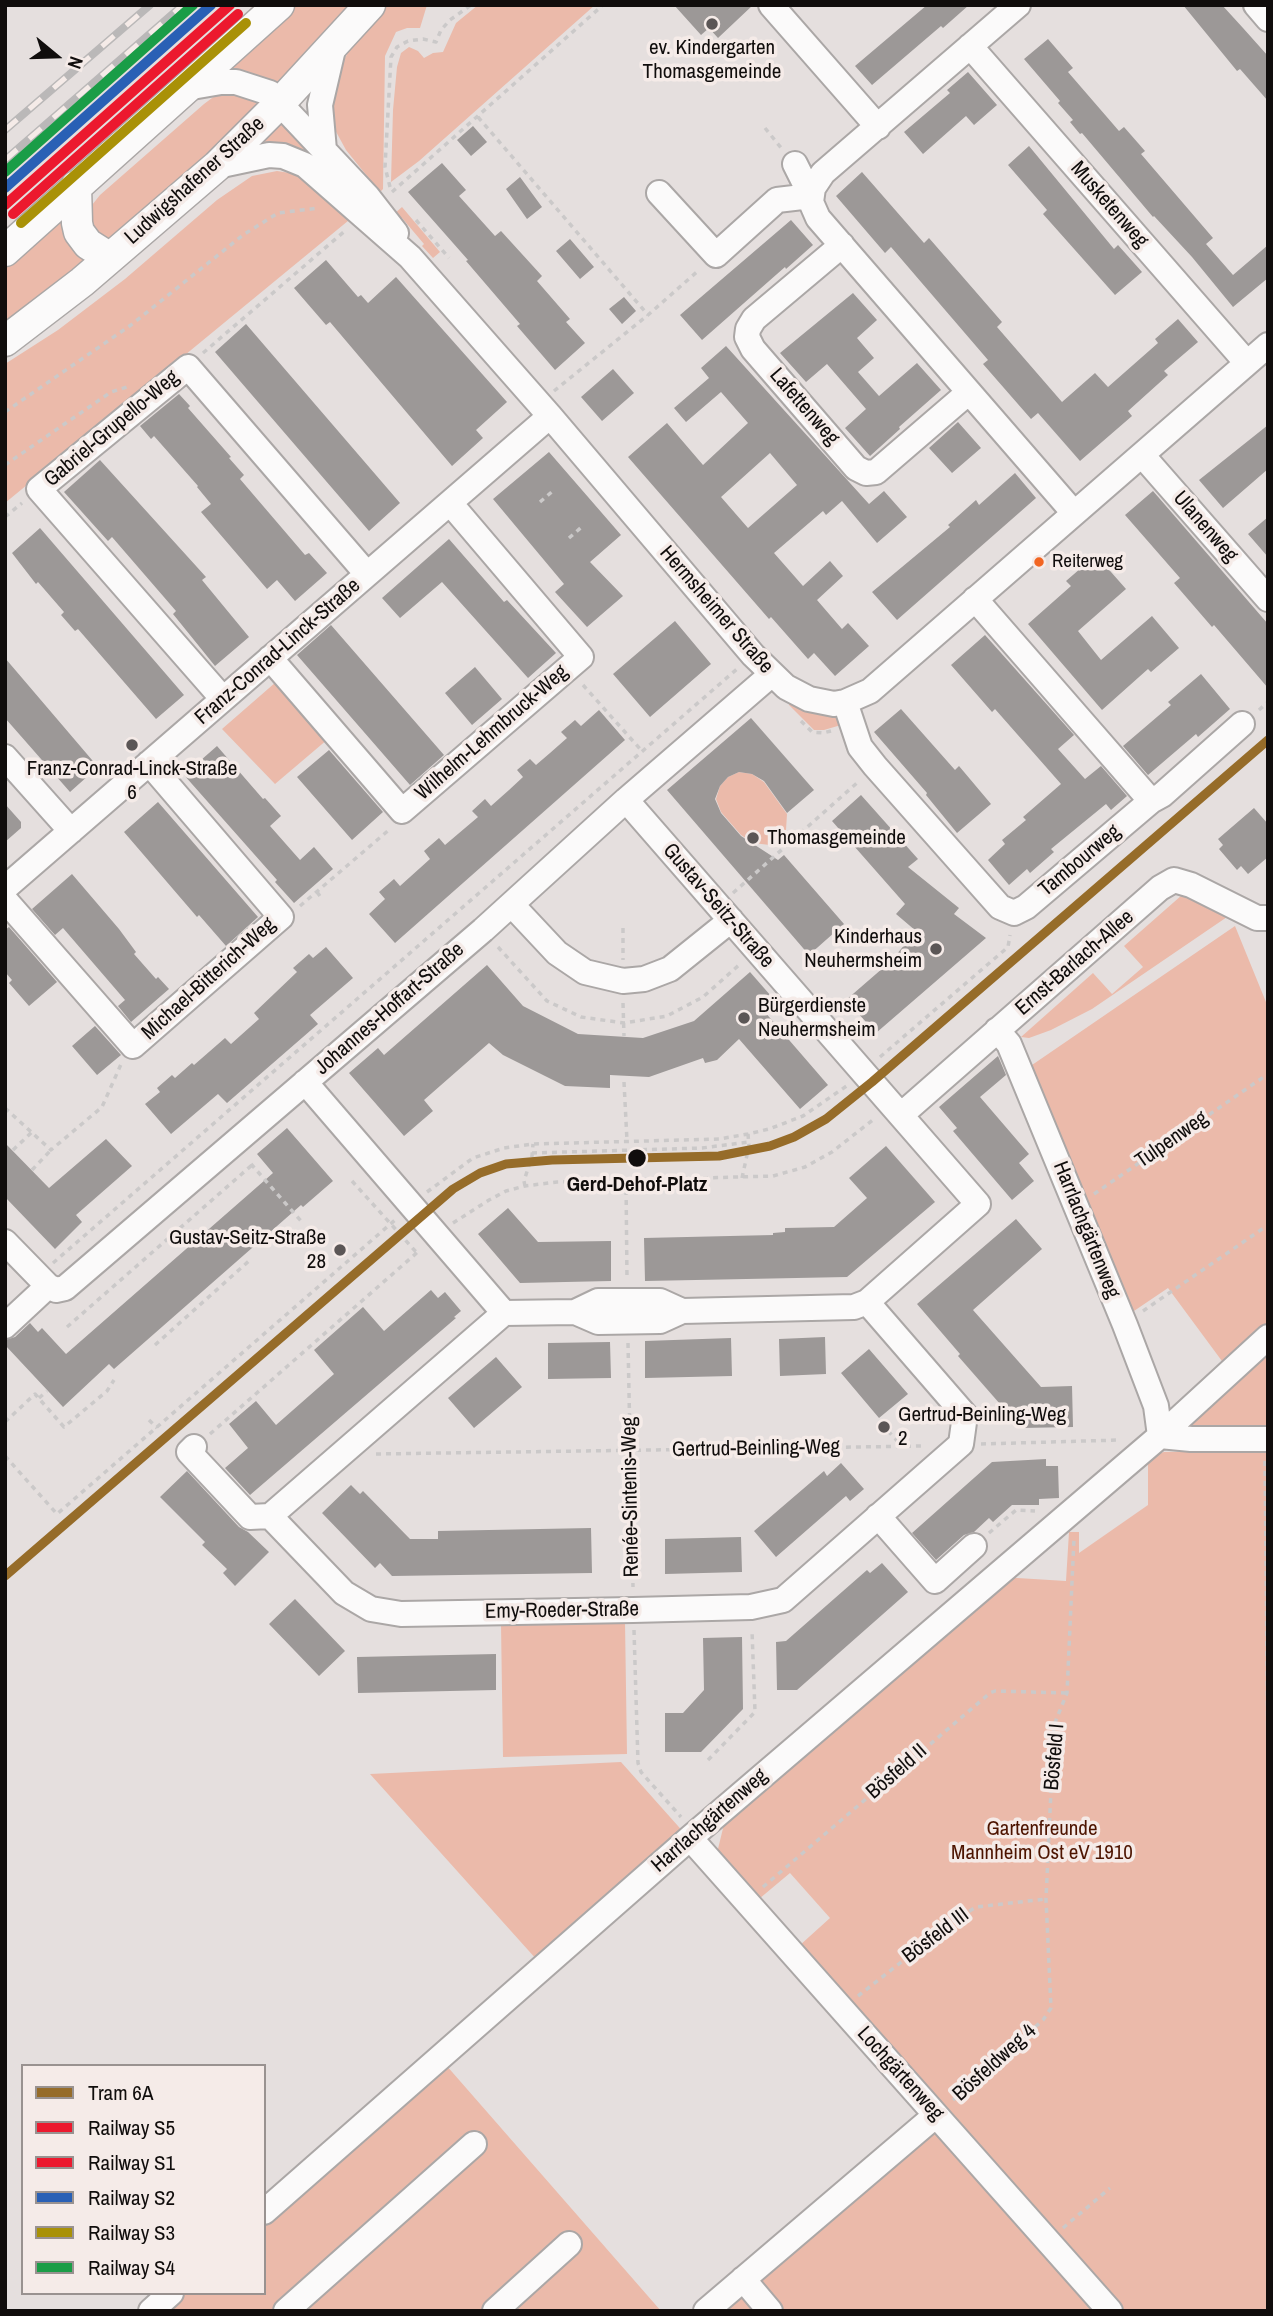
<!DOCTYPE html>
<meta charset="utf-8">
<style>
body{margin:0}
#map{position:relative;width:1273px;height:2316px;overflow:hidden;background:#e5dfde;font-family:"Archivo Narrow",sans-serif}
canvas{display:block}
.frame{position:absolute;inset:0;border:7px solid #100d0c;pointer-events:none}
.legend{position:absolute;left:21px;top:2064px;width:245px;height:231px;box-sizing:border-box;background:#f5ebe8;border:2px solid #999290;margin:0;padding:9px 12px;list-style:none;font-size:21px;color:#100d0c}
.legend li{display:flex;align-items:center;gap:14px;height:35px}
.legend b{width:35px;border:2px solid #999290}
.north{position:absolute;left:21px;top:21px;width:70px;height:70px;-webkit-text-stroke:5px #f5ebe8;paint-order:stroke;rotate:109deg;font-size:19px;font-weight:700;line-height:28px;text-align:center;color:#100d0c}
.north::after{content:'';display:block;margin:auto;width:24px;height:32px;background:#100d0c;clip-path:polygon(50% 0,100% 100%,50% 72%,0 100%)}
</style>
<div id="map">
<canvas width="1273" height="2316"></canvas>
<div class="frame"></div>
<ul class="legend">
<li><b style="height:9px;background:#966c29"></b>Tram 6A</li>
<li><b style="height:9px;background:#ec192e"></b>Railway S5</li>
<li><b style="height:9px;background:#ec192e"></b>Railway S1</li>
<li><b style="height:9px;background:#2960b5"></b>Railway S2</li>
<li><b style="height:9px;background:#a99107"></b>Railway S3</li>
<li><b style="height:9px;background:#1a9d47"></b>Railway S4</li>
</ul>
<div class="north">N</div>
</div>
<script>
const ctx = document.querySelector('canvas').getContext('2d');
ctx.lineJoin = 'round';
function fill(path, color) { ctx.fillStyle = color; ctx.fill(path, 'evenodd'); }
const poly = rows => new Path2D(rows.map(r => 'M' + r).join(''));
function stroke(path, color, width, dash) { ctx.strokeStyle = color; ctx.lineWidth = width; ctx.lineCap = dash ? 'butt' : 'round'; ctx.setLineDash(dash || []); ctx.stroke(path); }
function drawText(font, color, halo, rows, align = 'center') {
  ctx.font = font + ' "Archivo Narrow",sans-serif'; ctx.lineWidth = 7; ctx.setLineDash([]); ctx.textBaseline = 'middle'; ctx.strokeStyle = halo; ctx.fillStyle = color; for (const [text, x, y, turn = 0] of rows) {
    ctx.save(); ctx.translate(x, y); ctx.rotate((+turn || 0) * Math.PI / 180); ctx.textAlign = isNaN(turn) ? turn : align; if (halo) ctx.strokeText(text, 0, 0); ctx.fillText(text, 0, 0); ctx.restore();
  }
}
fill(poly([
 [297,5,353,5,281,85,254,76,224,70],
 [385,5,427,5,420,28,407,28,396,32,385,56,383,189,380,192,346,150,334,128,329,106,340,67,351,47],
 [478,5,595,5,419,161,391,182,393,110,397,67,401,53,409,47,418,51,424,58,433,53,443,52,456,23],
 [231,91,248,93,263,105,195,171,108,241,93,234,90,212,92,205,100,195,204,104,216,95],
 [282,121,353,197,261,144],
 [277,171,303,175,320,186,328,203,330,198,354,216,5,503,5,364,58,330,125,279,217,200,252,176],
 [402,207,440,252,433,258,422,246,424,244,402,218,399,219,394,214],
 [61,216,85,263,5,324,5,265],
 [276,682,328,739,275,784,222,729],
 [789,701,798,707,818,714,836,716,841,725,824,730,814,730,789,705],
 [739,772,752,774,764,782,787,814,786,830,777,842,770,845,753,843,741,835,721,812,716,799,720,786,728,777],
 [1182,895,1227,917,1092,1009,1051,1030,1029,1038,1021,1037,1093,973,1112,994,1143,967,1124,946],
 [1235,926,1268,1007,1268,1432,1187,1434,1182,1425,1233,1376,1168,1288,1131,1313,1032,1065],
 [1268,1450,1268,2311,1121,2311,799,1946,830,1918,790,1873,759,1899,717,1853,726,1816,1001,1577,1066,1581,1069,1532,1079,1532,1079,1553,1148,1505,1148,1457,1164,1452],
 [625,1622,627,1754,503,1757,501,1624],
 [621,1762,686,1835,537,1960,370,1774],
 [446,2065,661,2311,160,2311,180,2293,264,2293,264,2221],
 [938,2122,1101,2311,715,2311]
]), '#ebbaaa');
fill(poly([
 [674,5,753,5,718,38,709,28,701,35],
 [927,5,969,5,943,28,941,26,872,85,855,66],
 [1183,5,1222,5,1243,28,1268,56,1268,101,1240,69,1237,71],
 [1048,39,1073,68,1068,72,1119,131,1124,127,1145,151,1141,154,1213,238,1206,244,1233,275,1268,245,1268,278,1233,307,1192,257,1154,216,1153,217,1082,133,1080,134,1070,122,1073,120,1058,103,1060,101,1024,59],
 [968,72,997,105,974,125,966,116,923,154,904,132,950,93,947,90],
 [473,126,487,142,471,156,457,140],
 [1029,146,1114,249,1118,245,1142,272,1115,295,1043,214,1047,210,1008,165],
 [442,163,466,190,459,196,495,236,501,231,542,276,537,281,570,319,566,322,585,343,555,370,517,326,520,324,466,261,468,260,408,192],
 [862,172,924,243,929,238,1002,322,997,327,1062,402,1095,373,1108,387,1158,343,1155,339,1178,319,1198,342,1164,371,1168,375,1128,411,1132,416,1080,461,1038,413,1031,419,983,364,988,360,915,275,891,247,885,253,836,196],
 [520,177,542,207,527,219,506,189],
 [791,220,813,245,786,269,785,267,702,340,680,315],
 [570,239,594,267,580,279,556,251],
 [326,260,358,297,361,295,368,303,396,277,507,402,476,430,483,438,452,466,330,322,326,325,294,288],
 [853,293,877,320,857,338,874,358,858,372,879,396,917,363,941,390,899,427,900,429,870,456,845,428,866,409,827,364,806,382,780,353],
 [624,297,636,311,622,324,609,309],
 [246,324,400,503,369,531,215,352],
 [726,346,869,504,884,491,907,517,877,543,842,501,826,515,823,511,774,553,803,586,830,561,843,576,817,600,842,629,848,623,869,646,835,676,814,653,808,659,771,617,769,619,628,457,667,423,703,465,748,423,721,392,686,422,674,408,709,378,701,368],
 [770,453,797,485,748,528,721,497],
 [613,369,634,393,602,421,581,397],
 [179,394,190,406,188,408,231,457,229,458,244,475,240,479,305,555,309,553,327,573,295,601,277,580,267,589,201,512,211,504,197,487,198,486,154,436,151,439,140,426],
 [958,422,981,448,952,473,929,448],
 [1268,425,1268,469,1223,508,1199,480],
 [549,452,621,535,590,562,623,596,587,627,555,592,564,584,493,499],
 [100,460,206,577,202,580,249,637,215,666,173,614,176,611,112,537,108,541,64,492],
 [1015,473,1036,498,897,620,872,592,950,527,948,525,976,500,979,505],
 [1153,491,1268,624,1268,688,1214,625,1212,627,1174,583,1180,578,1125,515],
 [1268,517,1268,557,1248,534],
 [40,528,184,695,156,719,78,629,75,631,61,615,64,612,38,582,36,584,12,553],
 [449,539,504,602,507,600,556,653,528,678,442,582,400,618,382,598],
 [1096,555,1126,589,1078,631,1101,660,1152,616,1179,648,1151,672,1148,669,1102,710,1028,624,1071,586,1066,581],
 [675,621,711,664,650,717,613,674],
 [331,625,444,755,410,785,297,655],
 [985,635,1074,735,1058,749,1085,779,1101,766,1127,796,1111,810,1106,804,1051,849,1054,852,1030,873,1027,869,1009,885,988,860,1005,844,1002,840,1026,820,1023,817,1061,784,995,709,992,712,951,665],
 [5,658,98,767,70,792,5,718],
 [475,667,502,699,472,725,445,693],
 [1201,674,1230,709,1198,737,1196,734,1148,775,1123,746,1171,705,1168,702],
 [901,709,955,770,959,766,991,804,957,833,926,795,927,793,874,732],
 [599,710,625,740,395,943,369,914,385,899,379,892,394,879,400,886,430,859,424,851,439,838,445,845,478,817,472,811,485,799,491,806,509,790,523,777,517,770,530,759,536,765,550,753,567,738,561,732,575,720,581,726],
 [751,718,814,790,787,813,764,781,752,774,739,772,728,777,720,786,715,799,721,813,741,836,778,860,784,855,844,924,809,955,667,790],
 [217,746,263,799,265,798,281,816,270,826,300,860,314,847,333,869,294,903,275,882,277,880,184,775],
 [329,750,383,812,352,840,297,777],
 [861,795,918,859,908,867,959,908,954,914,986,938,876,1033,846,1000,891,961,916,931,896,914,905,904,832,821],
 [158,802,258,917,226,946,199,915,197,917,124,832],
 [5,804,21,822,21,828,5,842],
 [1254,808,1268,824,1268,857,1248,874,1241,866,1237,870,1219,849,1223,845,1218,839],
 [72,874,119,929,136,952,134,954,156,979,158,977,169,989,131,1022,118,1006,125,1000,63,928,55,935,32,909],
 [9,927,57,982,29,1006,9,983,12,980,5,972,5,930],
 [326,947,353,978,310,1015,318,1024,227,1103,218,1094,171,1134,145,1104,160,1092,157,1088,172,1075,175,1078,192,1063,194,1065,225,1038,231,1044,259,1019,254,1013,297,972,293,968,309,954,313,958],
 [487,965,523,1006,578,1034,643,1038,694,1021,750,972,771,996,767,1000,771,1005,764,1011,828,1085,800,1109,739,1039,717,1060,705,1063,703,1058,649,1077,610,1075,610,1088,565,1086,503,1055,489,1043,424,1100,433,1111,404,1136,349,1073,378,1048,384,1055],
 [95,1026,121,1055,97,1075,72,1046],
 [998,1056,1006,1075,980,1097,1029,1154,1019,1163,1034,1181,1012,1200,953,1131,957,1128,939,1107],
 [287,1128,333,1181,303,1207,301,1205,114,1369,109,1364,63,1407,5,1345,5,1340,15,1337,30,1323,38,1332,42,1328,66,1354,273,1173,257,1154],
 [106,1139,132,1166,76,1215,82,1222,55,1249,5,1197,5,1143,49,1188],
 [886,1146,935,1202,847,1277,645,1281,644,1238,773,1235,773,1233,785,1232,785,1228,834,1227,867,1198,849,1178],
 [508,1208,538,1242,611,1241,611,1281,520,1283,478,1234],
 [1016,1219,1042,1249,973,1310,1041,1387,1072,1386,1073,1427,1021,1428,958,1356,960,1354,917,1304],
 [431,1290,438,1298,445,1292,461,1311,454,1317,456,1318,250,1495,225,1468,248,1448,229,1424,256,1401,276,1425,334,1374,314,1350,363,1307,384,1331],
 [825,1337,826,1374,780,1376,779,1339],
 [731,1338,732,1376,645,1378,645,1341],
 [610,1342,611,1378,548,1379,548,1343],
 [869,1349,908,1394,879,1418,841,1373],
 [496,1357,522,1387,474,1428,448,1398],
 [1046,1459,1046,1466,1058,1466,1059,1498,1039,1499,1039,1505,1012,1505,993,1522,989,1518,974,1532,964,1535,936,1560,912,1533,992,1462],
 [841,1463,864,1489,850,1501,846,1496,776,1557,754,1531,824,1471,827,1476],
 [187,1471,239,1527,248,1532,269,1552,235,1586,223,1573,227,1569,202,1545,205,1542,160,1497],
 [351,1485,360,1494,363,1491,410,1539,438,1539,438,1531,591,1528,592,1573,392,1576,380,1563,375,1568,322,1513],
 [741,1537,742,1572,665,1574,665,1539],
 [882,1563,908,1592,797,1690,777,1690,776,1642,786,1641,867,1570,870,1573],
 [295,1599,345,1651,319,1676,269,1624],
 [742,1637,743,1709,701,1752,665,1752,665,1713,683,1713,704,1690,703,1638],
 [496,1654,496,1690,358,1693,357,1657]
]), '#9c9897');
const minor = poly([
 [771,5,878,127],
 [1018,5,823,173,813,188,811,202,818,218,1074,513],
 [1256,5,1268,19],
 [970,46,1247,363],
 [186,88,221,82,236,82,270,93,368,197,396,233],
 [324,150,320,105,334,45],
 [795,164,811,196],
 [217,166,269,155,283,156,305,165,410,257,550,416,753,655,786,687,809,699,834,704,845,702,870,691,1268,345],
 [659,193,716,255,777,200,811,196],
 [842,245,754,319,748,329,747,337,753,349,856,468,866,473,876,472,969,392],
 [1142,455,1268,599],
 [975,599,1151,801],
 [270,658,402,811,581,657,450,503],
 [223,699,39,489,188,367,367,574],
 [845,702,860,747,875,766,1000,907,1014,913,1026,907,1151,801,1162,795,1242,724],
 [5,757,71,831],
 [5,888,550,416],
 [5,900,133,1046,281,917,149,763],
 [512,905,557,953,585,972,623,981,644,979,670,969,731,920],
 [997,1030,1009,1044,1125,1325,1156,1406,1160,1436],
 [305,1082,504,1313],
 [901,1115,1160,888,1174,880,1191,885,1257,918,1268,918],
 [5,1242,48,1286,56,1290,65,1288,483,930,626,800,772,674],
 [575,1312,598,1322,660,1321,682,1311,854,1307,867,1302,978,1204,626,800],
 [504,1313,270,1516,344,1593,371,1609,401,1614,633,1610,751,1607,783,1600,961,1444,965,1415,867,1302],
 [504,1313,575,1312,598,1301,660,1301,682,1311],
 [5,1326,48,1286],
 [1160,1436,1191,1439,1268,1439],
 [194,1447,189,1452,250,1517,270,1516],
 [878,1516,935,1581,974,1546],
 [690,1838,1110,2311],
 [264,2212,690,1838,1160,1436,1268,1337],
 [743,2279,770,2311],
 [151,2311,171,2293],
 [286,2311,474,2144],
 [495,2311,569,2244],
 [706,2311,936,2115]
]);
const major = poly([
 [76,186,77,223,79,232,88,244,110,258],
 [5,251,279,5],
 [5,341,82,282,217,166,279,104,370,5]
]);
stroke(minor, '#aba7a6', 28);
stroke(major, '#aba7a6', 33);
stroke(poly([
 [478,117,648,315],
 [765,128,782,149],
 [390,187,385,167,391,57,397,47,408,41,423,39,436,42,441,30,450,20,471,5],
 [392,192,603,5],
 [416,220,449,258],
 [203,353,346,230],
 [554,391,648,315,699,270],
 [5,412,131,325,243,235,278,213,319,208],
 [5,465,111,392,127,387],
 [540,502,554,490],
 [5,517,22,503],
 [569,538,584,525],
 [583,685,641,750],
 [1259,710,1268,702],
 [801,721,812,732,823,733,831,731],
 [317,892,322,899],
 [733,893,858,782],
 [300,906,390,829],
 [623,928,623,960],
 [498,947,547,1001,581,1017,624,1023,667,1016,703,997,739,965],
 [623,1003,624,1036],
 [880,1057,1008,947,1010,935],
 [624,1082,627,1141],
 [5,1108,51,1150,102,1107,122,1062],
 [13,1150,32,1132],
 [532,1153,702,1148,749,1142],
 [251,1164,301,1221],
 [32,1170,51,1150],
 [742,1178,749,1146,748,1134],
 [626,1180,627,1280],
 [352,1181,417,1253],
 [525,1186,524,1181,532,1156,533,1144],
 [427,1192,473,1158,504,1148,533,1144,719,1139,748,1134,769,1129,803,1116,848,1085],
 [1094,1194,1268,1074],
 [453,1223,489,1200,506,1191,525,1186,557,1182,773,1176,805,1167,832,1152,874,1119],
 [53,1263,737,669],
 [1143,1311,1268,1225],
 [67,1327,252,1165],
 [628,1343,633,1587],
 [155,1345,250,1260],
 [39,1398,47,1391],
 [149,1420,157,1428],
 [5,1422,35,1394,64,1427,107,1391,114,1380],
 [888,1431,903,1447],
 [210,1434,420,1250],
 [981,1444,1120,1440],
 [376,1454,924,1446],
 [5,1456,57,1514,395,1220],
 [1265,1461,1268,1773],
 [989,1533,1016,1510,1035,1511],
 [634,1630,638,1763,641,1772,681,1817],
 [708,1760,755,1712,752,1630],
 [763,1887,990,1693,995,1691,1067,1693],
 [858,1996,955,1920,976,1907,1046,1899],
 [953,2100,1043,2020,1051,2008,1046,1899,1054,1725,1067,1693,1074,1538],
 [1063,2228,1110,2188]
]), '#cbc9c9', 3.5, [5, 5]);
stroke(minor, '#fbfafa', 24);
stroke(major, '#fbfafa', 30);
const rail = poly([
 [5,130,150,5],
 [5,160,183,5]
]);
stroke(rail, '#bab8b8', 8);
stroke(rail, '#f5ebe8', 5, [16]);
stroke(poly([
 [5,205,230,5]
]), '#ec192e', 10);
stroke(poly([
 [13,214,238,14]
]), '#ec192e', 10);
stroke(poly([
 [5,188,211,5]
]), '#2960b5', 10);
stroke(poly([
 [21,223,246,23]
]), '#a99107', 10);
stroke(poly([
 [5,172,193,5]
]), '#1a9d47', 10);
stroke(poly([
 [5,1576,453,1189,480,1173,506,1164,552,1160,719,1156,770,1146,794,1137,826,1119,872,1082,1268,740]
]), '#966c29', 9);
for (const [x, y, r, color] of [
 [712,24,7,"#5b5656"],
 [1039,562,6,"#f26522"],
 [132,745,7,"#5b5656"],
 [753,838,7,"#5b5656"],
 [936,949,7,"#5b5656"],
 [744,1018,7,"#5b5656"],
 [637,1158,10,"#100d0c"],
 [340,1250,7,"#5b5656"],
 [884,1427,7,"#5b5656"]
]) { const dot = new Path2D(); dot.arc(x, y, r, 0, 2 * Math.PI); ctx.fillStyle = color; ctx.fill(dot); stroke(dot, '#f5ebe8', 2.5); }
drawText('19px', '#100d0c', '#f5ebe8', [
 ["Reiterweg",1052,562]
], 'left');
drawText('21px', '#100d0c', '#f5ebe8', [
 ["ev. Kindergarten",712,48,"center"],
 ["Thomasgemeinde",712,72,"center"],
 ["Franz-Conrad-Linck-Straße",132,769,"center"],
 ["6",132,793,"center"],
 ["Thomasgemeinde",767,838],
 ["Kinderhaus",922,937,"right"],
 ["Neuhermsheim",922,961,"right"],
 ["Bürgerdienste",758,1006],
 ["Neuhermsheim",758,1030],
 ["Gustav-Seitz-Straße",326,1238,"right"],
 ["28",326,1262,"right"],
 ["Gertrud-Beinling-Weg",898,1415],
 ["2",898,1439]
], 'left');
drawText('21px', '#100d0c', '#f5ebe8', [
 ["Ludwigshafener Straße",195,181,-42],
 ["Musketenweg",1109,205,49],
 ["Lafettenweg",804,407,49],
 ["Gabriel-Grupello-Weg",112,429,-40],
 ["Ulanenweg",1205,527,49],
 ["Hermsheimer Straße",716,610,49],
 ["Franz-Conrad-Linck-Straße",278,652,-41],
 ["Wilhelm-Lehmbruck-Weg",492,733,-41],
 ["Tambourweg",1080,861,-40],
 ["Gustav-Seitz-Straße",718,906,49],
 ["Ernst-Barlach-Allee",1075,963,-41],
 ["Michael-Bitterich-Weg",209,979,-42],
 ["Johannes-Hoffart-Straße",390,1009,-41],
 ["Tulpenweg",1172,1140,-35],
 ["Harrlachgärtenweg",1086,1230,68],
 ["Gertrud-Beinling-Weg",756,1449,-1],
 ["Renée-Sintenis-Weg",631,1497,-91],
 ["Emy-Roeder-Straße",562,1611,-1],
 ["Bösfeld I",1055,1757,-85],
 ["Bösfeld II",897,1772,-41],
 ["Harrlachgärtenweg",710,1821,-41],
 ["Bösfeld III",936,1936,-37],
 ["Bösfeldweg 4",995,2063,-42],
 ["Lochgärtenweg",900,2074,48]
]);
drawText('bold 21px', '#100d0c', '#f5ebe8', [
 ["Gerd-Dehof-Platz",637,1185]
]);
drawText('21px', '#4d1400', '#f5ebe8', [
 ["Gartenfreunde",1042,1829],
 ["Mannheim Ost eV 1910",1042,1853]
]);
</script>
